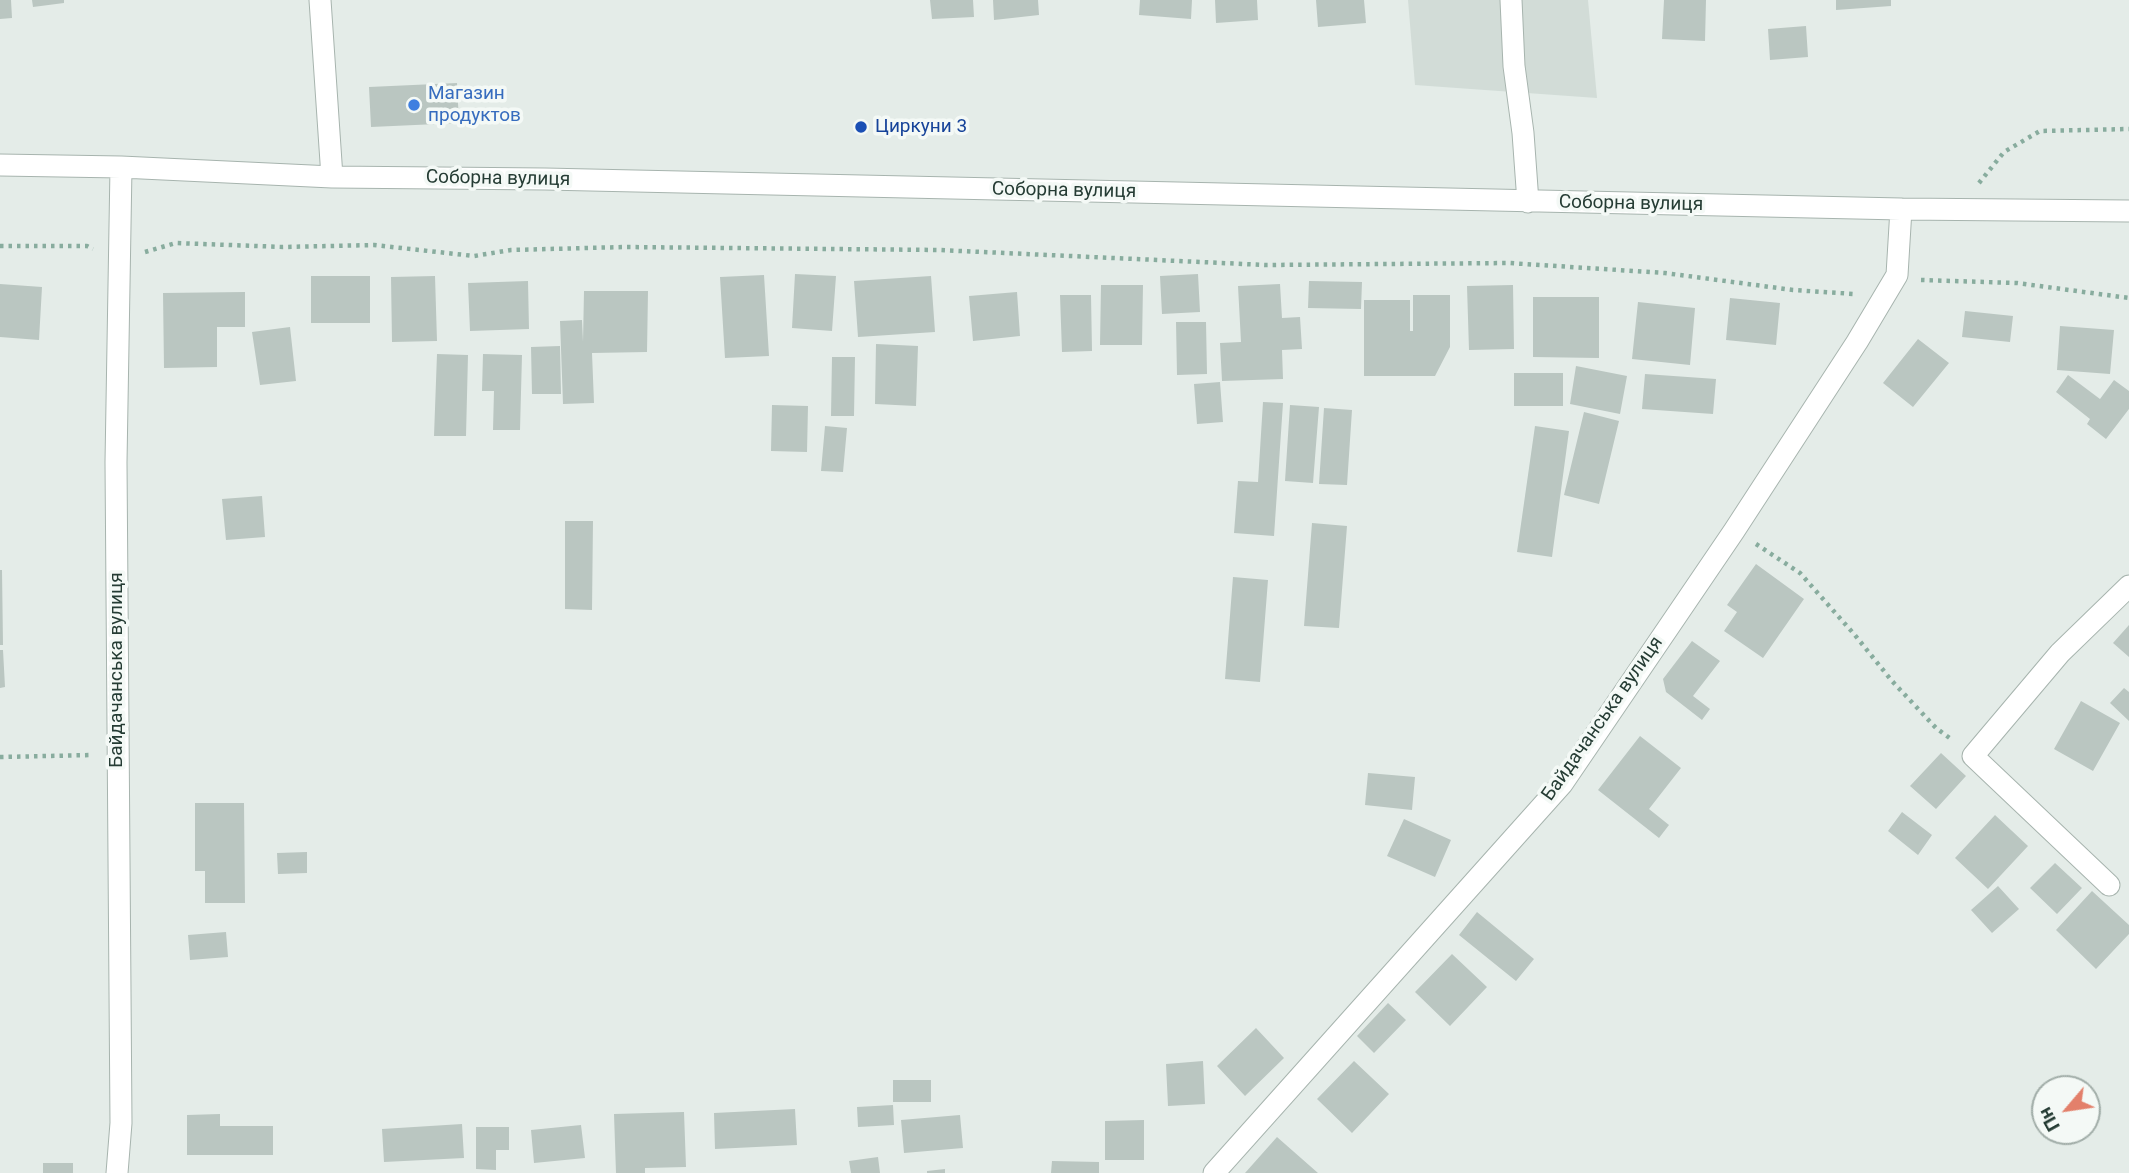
<!DOCTYPE html>
<meta charset="utf-8">
<style>
body{margin:0}
#map{position:relative;width:2129px;height:1173px;overflow:hidden;background:#e4ece8;font-family:Roboto,sans-serif}
canvas{display:block}
.north{position:absolute;left:2031px;top:1075px;width:70px;height:70px;box-sizing:border-box;background:#f4f9f6;border:2px solid #a1ada8;border-radius:50%;rotate:241deg;font-size:19px;font-weight:700;line-height:28px;text-align:center;color:#253c34}
.north::after{content:'';display:block;margin:auto;width:24px;height:32px;background:#e3806b;clip-path:polygon(50% 0,100% 100%,50% 72%,0 100%)}
</style>
<div id="map">
<canvas width="2129" height="1173"></canvas>
<div class="north">Пн</div>
</div>
<script>
const ctx = document.querySelector('canvas').getContext('2d');
ctx.lineJoin = 'round';
function fill(path, color) { ctx.fillStyle = color; ctx.fill(path, 'evenodd'); }
const poly = rows => new Path2D(rows.map(r => 'M' + r).join(''));
function stroke(path, color, width, dash) { ctx.strokeStyle = color; ctx.lineWidth = width; ctx.lineCap = dash ? 'butt' : 'round'; ctx.setLineDash(dash || []); ctx.stroke(path); }
function drawText(font, color, halo, rows, align = 'center') {
  ctx.font = font + ' Roboto,sans-serif'; ctx.lineWidth = 7; ctx.setLineDash([]); ctx.textBaseline = 'middle'; ctx.strokeStyle = halo; ctx.fillStyle = color; for (const [text, x, y, turn = 0] of rows) {
    ctx.save(); ctx.translate(x, y); ctx.rotate((+turn || 0) * Math.PI / 180); ctx.textAlign = isNaN(turn) ? turn : align; if (halo) ctx.strokeText(text, 0, 0); ctx.fillText(text, 0, 0); ctx.restore();
  }
}
fill(poly([
 [1408,0,1588,0,1597,98,1415,85]
]), '#d2dcd7');
fill(poly([
 [0,0,11,0,12,18,0,19],
 [32,0,64,0,64,3,33,7],
 [930,0,973,0,974,17,932,19],
 [993,0,1038,0,1039,15,994,20],
 [1140,0,1192,0,1191,19,1139,15],
 [1215,0,1257,0,1258,20,1216,23],
 [1316,0,1364,0,1366,23,1318,27],
 [1664,0,1706,0,1705,41,1662,39],
 [1836,0,1891,0,1891,6,1836,10],
 [1806,26,1808,57,1770,60,1768,29],
 [457,83,459,123,371,127,369,87],
 [795,274,836,276,832,331,792,328],
 [1198,274,1200,312,1162,314,1160,276],
 [764,275,769,356,725,358,720,277],
 [311,276,370,276,370,323,311,323],
 [435,276,437,341,392,342,391,277],
 [931,276,935,332,858,337,854,281],
 [528,281,529,329,470,331,468,283],
 [1309,281,1362,282,1361,309,1308,308],
 [0,284,42,287,39,340,0,337],
 [1280,284,1282,318,1300,317,1302,349,1282,350,1283,379,1222,381,1220,343,1241,342,1238,286],
 [1101,285,1143,285,1142,345,1100,345],
 [1513,285,1514,349,1469,350,1467,286],
 [584,291,648,291,647,352,592,353,594,403,563,404,560,321,582,320,583,342],
 [245,292,245,327,217,327,217,367,164,368,163,293],
 [1017,292,1020,336,973,341,969,296],
 [1060,295,1091,295,1092,351,1062,352],
 [1413,295,1450,295,1450,347,1435,376,1364,376,1364,300,1410,300,1410,331,1413,331],
 [1533,297,1599,297,1599,358,1533,357],
 [1730,298,1780,303,1776,345,1726,340],
 [1638,302,1695,308,1690,365,1632,359],
 [1965,311,2013,316,2010,342,1962,337],
 [1176,322,1206,322,1207,374,1177,375],
 [2060,326,2114,330,2110,374,2057,370],
 [290,327,296,381,260,385,252,332],
 [1918,339,1949,363,1913,407,1883,383],
 [876,344,918,346,916,406,875,404],
 [560,346,561,394,532,394,531,347],
 [437,354,468,355,466,436,434,436],
 [483,354,522,355,520,430,493,430,494,391,482,391],
 [832,357,855,357,854,416,831,416],
 [1576,366,1627,376,1620,414,1570,404],
 [1514,373,1563,373,1563,406,1514,406],
 [1645,374,1716,379,1713,414,1642,409],
 [2068,375,2100,399,2114,380,2129,391,2129,409,2106,439,2087,424,2090,419,2056,392],
 [1220,382,1223,422,1197,424,1194,384],
 [1263,402,1283,403,1274,536,1234,533,1238,481,1258,482],
 [772,405,808,406,807,452,771,451],
 [1290,405,1319,407,1313,483,1285,481],
 [1324,408,1352,410,1347,485,1319,484],
 [1584,412,1619,421,1599,504,1564,495],
 [825,426,847,428,843,472,821,471],
 [1535,426,1569,431,1552,557,1517,552],
 [262,496,265,537,226,540,222,499],
 [565,521,593,521,592,610,565,609],
 [1312,523,1347,526,1339,628,1304,626],
 [1756,564,1804,599,1763,658,1724,631,1737,612,1727,605],
 [0,570,2,570,3,645,0,645],
 [1233,577,1268,580,1260,682,1225,679],
 [2129,625,2129,657,2113,643],
 [1692,641,1720,661,1693,696,1710,709,1702,720,1666,692,1663,679],
 [0,650,3,650,5,687,0,688],
 [2124,688,2129,692,2129,721,2110,703],
 [2081,701,2120,723,2093,771,2054,749],
 [1640,736,1681,768,1649,809,1669,825,1659,838,1598,790],
 [1941,753,1966,776,1936,809,1910,786],
 [1368,773,1415,777,1412,810,1365,805],
 [195,803,244,803,245,903,205,903,205,871,195,871],
 [1902,812,1932,835,1918,855,1888,831],
 [1995,815,2028,846,1988,889,1955,858],
 [1404,819,1451,840,1435,877,1387,856],
 [307,852,307,873,278,874,277,853],
 [2055,863,2082,888,2057,914,2030,888],
 [1998,886,2019,909,1992,933,1971,910],
 [2092,891,2129,925,2129,934,2096,969,2056,930],
 [1477,912,1534,959,1516,981,1459,935],
 [226,932,228,957,190,960,188,935],
 [1452,954,1487,987,1450,1026,1415,992],
 [1388,1003,1406,1020,1374,1053,1357,1036],
 [1256,1028,1284,1058,1245,1096,1217,1066],
 [1203,1061,1205,1104,1168,1106,1166,1064],
 [1354,1061,1389,1094,1352,1133,1317,1099],
 [893,1080,931,1080,931,1102,893,1102],
 [893,1105,894,1125,858,1127,857,1107],
 [795,1109,797,1145,715,1149,714,1113],
 [684,1112,686,1167,645,1168,645,1173,616,1173,614,1114],
 [220,1114,220,1126,273,1126,273,1155,187,1155,187,1115],
 [960,1115,963,1148,904,1153,901,1120],
 [1144,1120,1144,1160,1105,1160,1105,1121],
 [462,1124,464,1158,384,1162,382,1129],
 [581,1125,585,1158,534,1163,531,1130],
 [476,1127,509,1127,509,1150,496,1150,496,1170,476,1169],
 [1277,1137,1318,1173,1245,1173],
 [878,1157,880,1173,851,1173,849,1161],
 [1052,1161,1099,1162,1099,1173,1051,1173],
 [43,1163,73,1163,73,1173,43,1173],
 [945,1169,945,1173,927,1173,927,1171]
]), '#bac6c1');
const minor = poly([
 [320,0,332,177],
 [1511,0,1514,66,1523,133,1528,202],
 [0,165,121,167,332,177,545,179,1901,209,2129,211],
 [2109,885,1973,756,2060,653,2129,586],
 [117,1173,121,1123,116,462,121,167],
 [1214,1173,1562,784,1734,531,1857,342,1897,275,1901,209]
]);
stroke(minor, '#a7b4ae', 23);
stroke(poly([
 [1979,183,2004,152,2040,131,2129,129],
 [0,246,87,246,93,249],
 [145,252,176,243,283,247,374,245,474,256,511,250,625,247,939,250,1266,265,1509,263,1665,273,1793,290,1854,294],
 [1921,280,2017,283,2129,298],
 [1756,544,1800,573,1854,634,1892,681,1936,728,1951,739],
 [0,757,93,755]
]), '#88ac9e', 4.5, [3.5, 5]);
stroke(minor, '#fff', 21);
for (const [x, y, r, color] of [
 [414,105,7,"#3f7fe0"],
 [861,127,7,"#1a4fb4"]
]) { const dot = new Path2D(); dot.arc(x, y, r, 0, 2 * Math.PI); ctx.fillStyle = color; ctx.fill(dot); stroke(dot, '#f4f9f6', 2.5); }
drawText('19px', '#366cbe', '#f4f9f6', [
 ["Магазин",428,94],
 ["продуктов",428,116]
], 'left');
drawText('19px', '#164399', '#f4f9f6', [
 ["Циркуни 3",875,127]
], 'left');
drawText('19px', '#253c34', '#f4f9f6', [
 ["Соборна вулиця",498,179,1],
 ["Соборна вулиця",1064,191,1],
 ["Соборна вулиця",1631,204,1],
 ["Байдачанська вулиця",117,670,-90],
 ["Байдачанська вулиця",1603,719,-55]
]);
</script>
